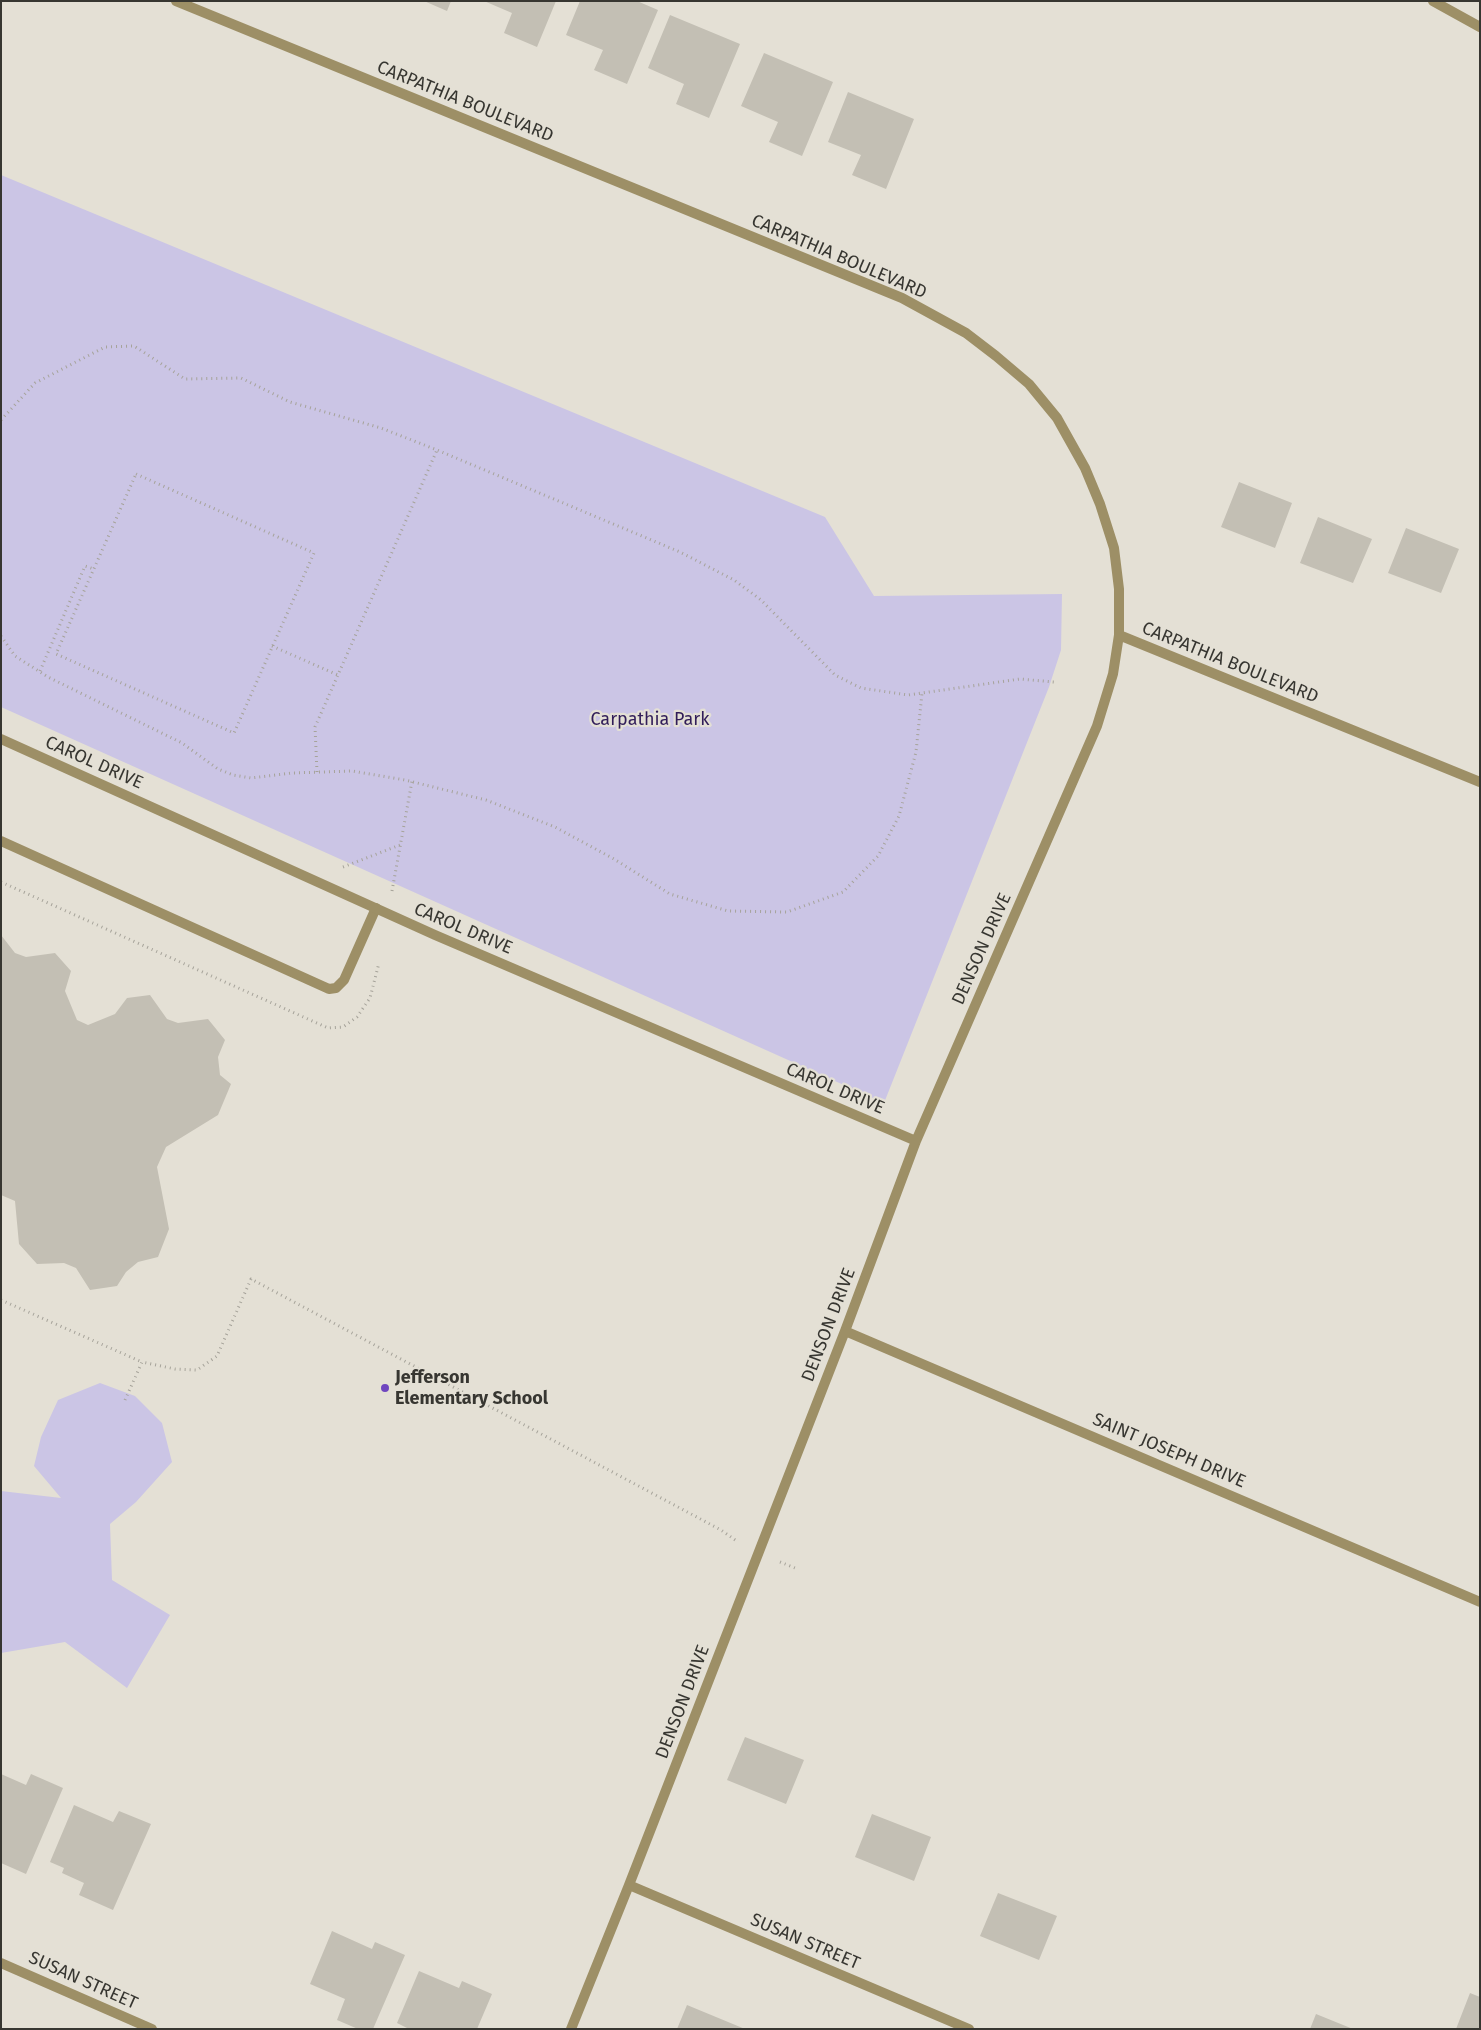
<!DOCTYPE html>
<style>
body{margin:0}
#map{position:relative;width:1481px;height:2030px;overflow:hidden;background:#e4e0d5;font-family:"Fira Sans",sans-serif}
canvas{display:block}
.frame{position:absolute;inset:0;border:2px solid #373631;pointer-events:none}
</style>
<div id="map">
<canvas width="1481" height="2030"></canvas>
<div class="frame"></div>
</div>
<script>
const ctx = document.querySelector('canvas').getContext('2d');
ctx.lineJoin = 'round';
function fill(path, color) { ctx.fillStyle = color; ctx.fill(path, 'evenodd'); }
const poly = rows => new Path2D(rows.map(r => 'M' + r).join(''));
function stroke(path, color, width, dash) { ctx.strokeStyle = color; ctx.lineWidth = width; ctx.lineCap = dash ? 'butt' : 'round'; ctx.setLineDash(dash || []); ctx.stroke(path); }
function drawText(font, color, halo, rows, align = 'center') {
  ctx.font = font + ' "Fira Sans",sans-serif'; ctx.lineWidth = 4.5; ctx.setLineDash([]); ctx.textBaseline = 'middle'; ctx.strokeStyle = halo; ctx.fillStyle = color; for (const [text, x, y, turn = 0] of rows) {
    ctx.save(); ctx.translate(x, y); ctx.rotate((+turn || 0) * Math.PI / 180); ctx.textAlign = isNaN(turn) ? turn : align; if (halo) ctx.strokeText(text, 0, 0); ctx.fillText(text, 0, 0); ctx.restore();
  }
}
fill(poly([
 [1,175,825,517,874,596,1062,594,1061,650,1049,687,884,1103,1,707],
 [100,1383,135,1396,162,1423,172,1462,136,1502,110,1524,112,1580,170,1615,127,1688,65,1642,1,1653,1,1491,61,1498,34,1466,41,1437,58,1400]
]), '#cbc5e5');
fill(poly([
 [424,1,451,1,447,11],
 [484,1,556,1,537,47,504,33,512,13],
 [580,1,637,1,658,10,627,84,594,70,603,50,566,35],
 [670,15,740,44,709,118,676,104,684,84,648,68],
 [764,53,833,82,802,156,769,142,778,122,741,106],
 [848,92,914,119,886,189,852,175,861,155,828,142],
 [1239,482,1292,503,1275,548,1221,527],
 [1318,517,1372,539,1353,583,1300,563],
 [1406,528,1459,549,1441,593,1388,573],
 [1,935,15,953,26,957,55,953,71,971,65,991,77,1020,88,1025,115,1014,127,998,150,995,167,1019,178,1023,208,1019,225,1040,218,1057,220,1075,231,1084,218,1115,166,1147,157,1167,169,1229,158,1257,138,1262,126,1272,117,1286,90,1290,76,1268,64,1263,37,1264,19,1244,15,1201,1,1195],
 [745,1737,804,1760,786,1804,727,1780],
 [1,1774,26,1785,31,1774,63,1788,26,1874,1,1863],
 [74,1805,113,1822,119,1811,151,1824,113,1910,79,1895,84,1883,62,1873,64,1868,50,1862],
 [872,1814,931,1837,914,1881,855,1857],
 [998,1893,1057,1916,1039,1960,980,1936],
 [332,1931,372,1949,375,1942,405,1955,373,2029,358,2029,337,2020,345,1999,310,1984],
 [419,1971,459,1988,462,1981,492,1994,477,2029,409,2029,397,2023],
 [1470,1993,1480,1997,1480,2029,1456,2029],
 [687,2005,745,2029,677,2029],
 [1316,2014,1353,2029,1310,2029]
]), '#c3bfb4');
stroke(poly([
 [1,420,35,383,105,347,134,346,185,379,241,378,290,402,381,428,437,450,680,552,734,580,761,600,835,675,861,688,908,695,1020,679,1054,682],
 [136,474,314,553,234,733,56,654,136,474],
 [1,636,15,656,48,677,182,743,218,769,233,775,251,778,292,773,352,771,405,780,486,800,555,827,614,859,670,894,728,911,787,912,843,892,878,856,899,816,916,752,922,693],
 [272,646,338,675],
 [40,671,85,566,94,569],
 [317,772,315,727,437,450],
 [343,867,400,845],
 [1,882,328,1028,343,1027,357,1017,370,998,379,963],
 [392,891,412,781],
 [1,1300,142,1362],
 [125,1400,142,1362,175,1369,197,1370,217,1356,251,1279,721,1530,738,1542],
 [780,1562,795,1568]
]), '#a6a39a', 3, [1, 4]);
stroke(poly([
 [1,841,329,989,336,988,344,980,376,908]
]), '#9d8f66', 10);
stroke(poly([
 [176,1,902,298,966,333,996,356,1029,384,1057,418,1085,468,1100,504,1114,548,1119,589,1119,635,1113,674,1097,726,916,1141,845,1331,629,1885,571,2029],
 [1433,1,1480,27],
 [1119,635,1480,782],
 [1,739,435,935,916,1141],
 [845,1331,1480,1602],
 [629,1885,969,2029],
 [1,1963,152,2029]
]), '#9d8f66', 10);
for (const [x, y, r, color] of [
 [385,1388,5,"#6f46bf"]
]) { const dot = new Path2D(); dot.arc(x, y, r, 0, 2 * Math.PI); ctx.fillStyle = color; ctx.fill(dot); stroke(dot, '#e4e0d5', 2); }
drawText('18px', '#373631', '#e4e0d5', [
 ["CARPATHIA BOULEVARD",465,102,22],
 ["CARPATHIA BOULEVARD",839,257,23],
 ["CARPATHIA BOULEVARD",1230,663,22],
 ["CAROL DRIVE",94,763,24],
 ["CAROL DRIVE",463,929,23],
 ["DENSON DRIVE",982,949,-66],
 ["CAROL DRIVE",835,1089,23],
 ["DENSON DRIVE",829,1325,-69],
 ["SAINT JOSEPH DRIVE",1169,1451,23],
 ["DENSON DRIVE",683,1702,-69],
 ["SUSAN STREET",805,1942,23],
 ["SUSAN STREET",83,1981,24]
]);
drawText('18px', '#311d59', '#e4e0d5', [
 ["Carpathia Park",650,720]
]);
drawText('bold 18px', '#373631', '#e4e0d5', [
 ["Jefferson",395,1378],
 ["Elementary School",395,1399]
], 'left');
</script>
